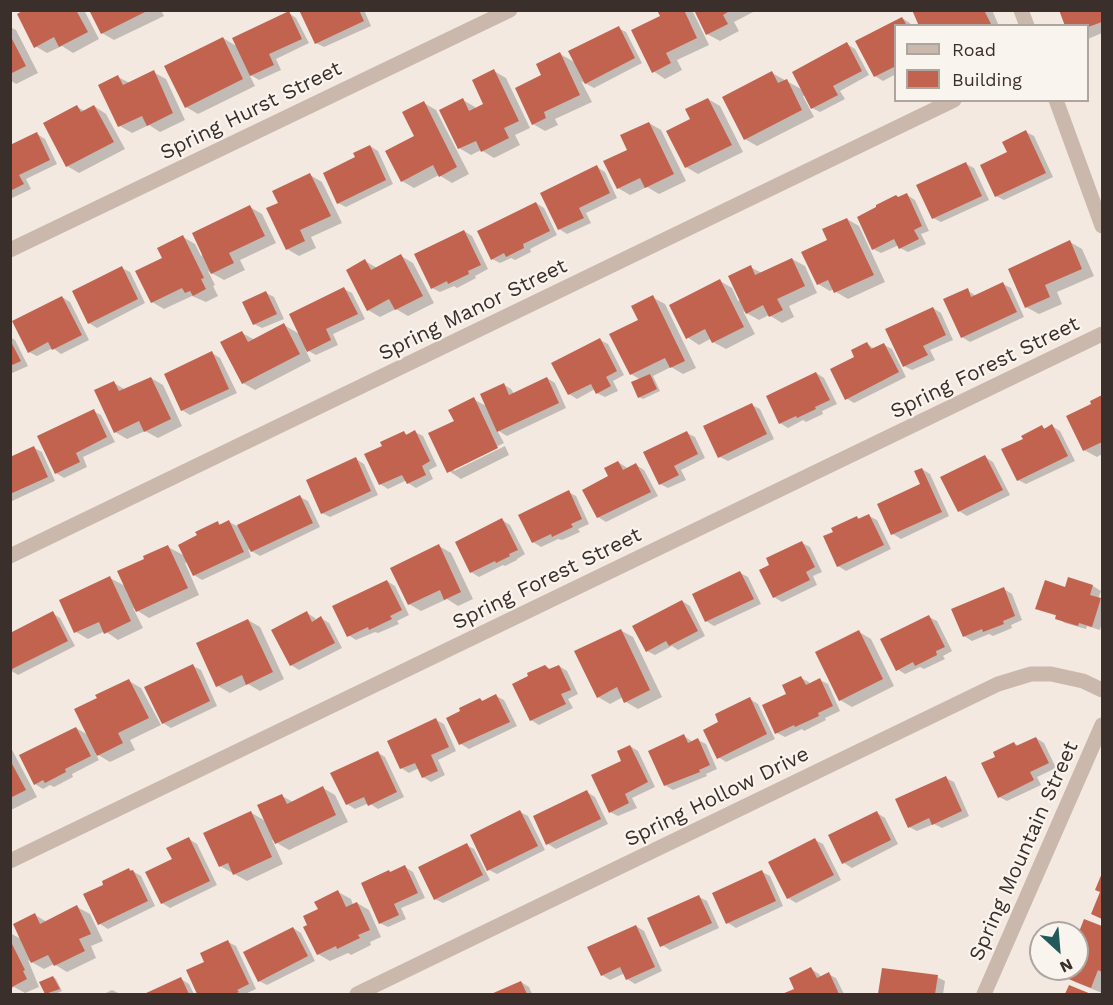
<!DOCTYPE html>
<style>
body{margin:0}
#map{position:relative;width:1113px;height:1005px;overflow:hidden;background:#f3e9e1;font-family:"Work Sans",sans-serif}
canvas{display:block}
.frame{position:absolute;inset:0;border:12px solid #3a2f2b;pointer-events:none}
.legend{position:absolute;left:894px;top:24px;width:195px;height:78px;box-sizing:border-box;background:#faf4ee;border:2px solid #ada5a0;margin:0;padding:8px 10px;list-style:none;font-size:18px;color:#3a2f2b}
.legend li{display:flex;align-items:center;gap:12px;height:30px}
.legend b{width:30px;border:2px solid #ada5a0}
.north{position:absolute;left:1029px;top:921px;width:60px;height:60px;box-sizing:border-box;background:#faf4ee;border:2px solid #ada5a0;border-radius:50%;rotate:154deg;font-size:16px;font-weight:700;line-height:24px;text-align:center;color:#3a2f2b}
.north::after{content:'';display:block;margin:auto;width:21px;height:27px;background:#225a5a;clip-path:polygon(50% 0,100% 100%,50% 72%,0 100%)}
</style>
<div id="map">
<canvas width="1113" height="1005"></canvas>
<div class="frame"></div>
<ul class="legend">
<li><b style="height:8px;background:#cbb8ad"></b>Road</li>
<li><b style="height:16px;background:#c26350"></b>Building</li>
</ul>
<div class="north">N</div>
</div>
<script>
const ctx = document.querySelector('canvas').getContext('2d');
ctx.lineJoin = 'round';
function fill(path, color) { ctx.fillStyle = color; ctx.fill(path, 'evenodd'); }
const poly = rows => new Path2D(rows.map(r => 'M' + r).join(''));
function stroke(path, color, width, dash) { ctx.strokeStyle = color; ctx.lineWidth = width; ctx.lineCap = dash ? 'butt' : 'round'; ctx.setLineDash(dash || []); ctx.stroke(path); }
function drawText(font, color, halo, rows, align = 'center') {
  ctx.font = font + ' "Work Sans",sans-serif'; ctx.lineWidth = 4.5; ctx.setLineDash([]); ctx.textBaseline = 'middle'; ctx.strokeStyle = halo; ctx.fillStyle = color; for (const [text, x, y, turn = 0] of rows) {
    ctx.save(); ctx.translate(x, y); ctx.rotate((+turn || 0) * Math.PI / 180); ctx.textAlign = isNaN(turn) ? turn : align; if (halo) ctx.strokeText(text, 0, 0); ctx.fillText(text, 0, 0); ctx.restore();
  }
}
fill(poly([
 [28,10,84,10,99,39,73,53,62,46,47,53,35,46],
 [91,10,161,10,164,16,114,40,102,33],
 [301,10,364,10,371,26,324,47,316,43],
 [658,10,692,10,709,45,677,60,682,70,665,79,653,71,662,17],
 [695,10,757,10,734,22,739,31,720,41,707,34],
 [913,10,992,10,999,26,921,26],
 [1061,10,1102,10,1102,33,1088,39,1088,26],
 [289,13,296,18,309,43,276,59,281,70,259,80,249,74,255,86,198,114,186,107,223,38,238,47],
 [902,18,910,23,911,26,896,26,896,74,883,81,875,76,857,42],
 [10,27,16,30,38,73,16,84,10,80],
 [618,28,626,32,642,63,594,88,581,81,592,102,555,119,558,125,545,131,533,124,543,76,560,54,576,63],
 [847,44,855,49,869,75,840,91,845,99,820,112,812,108,806,95,803,96,814,117,757,146,745,139,772,73,803,90],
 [494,71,506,78,530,128,515,135,520,145,494,158,481,150,471,155,459,148,463,100,475,107,476,109,485,105],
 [153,72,166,79,185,120,160,132,149,125,132,133,120,126,118,77,130,83],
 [708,99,720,106,743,152,698,174,686,167],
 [424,103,436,110,469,174,452,183,439,175,414,188,402,181],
 [94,106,106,114,125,149,79,173,67,166,77,107,85,111],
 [649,123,661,130,686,181,659,194,647,187,630,195,618,188,629,151],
 [1026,132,1034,136,1053,177,1004,200,996,196,1009,153],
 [37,134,45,139,57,164,26,179,31,189,10,199,10,147],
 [370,146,378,151,393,184,346,207,338,203,357,158],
 [966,164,974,168,989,200,941,222,933,218],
 [597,167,605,172,617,198,586,213,591,223,567,234,559,229],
 [310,175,322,182,342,223,311,237,316,248,299,256,287,249,280,203],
 [907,195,915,200,929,231,921,234,926,244,908,252,900,248,899,245,881,253,873,249,899,198],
 [536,203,544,208,557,235,530,249,531,252,515,260,511,258,500,263,492,259],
 [250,207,262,214,276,243,240,260,245,270,224,280,208,271,215,285,213,286,218,296,206,302,192,296,164,309,152,302,164,259,183,237,195,244,201,256],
 [847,219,859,226,885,282,848,299,836,292,834,289,830,291,818,284,829,241],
 [464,231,472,236,488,269,475,276,476,278,457,288,454,286,440,292,432,288],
 [1070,242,1082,249,1094,276,1057,292,1062,304,1039,314,1026,307],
 [401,256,413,263,434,303,408,316,396,309,380,317,368,310,365,261,377,268],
 [792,259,805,266,817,293,789,306,794,317,782,323,769,315,759,320,743,311,755,334,726,349,713,342,712,338,699,345,687,337,720,281,732,288,738,301,741,300,750,267,762,273],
 [122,268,130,272,145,303,97,328,89,323],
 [1003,284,1011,288,1024,317,970,342,962,337,967,290,976,296],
 [344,289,352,293,365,319,333,334,338,345,316,355,305,349,311,361,255,390,243,383,242,333,255,340,284,325,301,335],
 [266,293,274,297,284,319,262,328,254,324],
 [62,297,70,302,89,340,61,354,53,348,37,356,29,352],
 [652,297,665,304,696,368,683,374,671,367,653,376,660,391,643,399,639,397,641,380,631,374,640,321],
 [933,308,941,313,953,340,930,350,935,360,912,370,904,366],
 [10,337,15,340,28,366,10,374],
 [600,340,608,344,624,375,613,381,618,391,605,397,597,393,595,389,577,399,569,394],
 [867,344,875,349,884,345,892,349,906,377,854,403,846,398,856,358],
 [212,353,220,358,237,393,190,415,182,410],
 [816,373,824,378,837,404,822,411,823,414,806,422,803,420,788,428,780,423],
 [151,378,163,385,182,426,158,438,145,431,127,439,115,432,114,383,126,390],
 [547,378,555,383,566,408,507,436,497,430,504,443,454,468,454,471,505,446,509,455,461,479,449,471,456,421,473,399,488,407,503,384,511,389,514,394],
 [1102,397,1102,454,1097,457,1084,450,1093,405,1092,402],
 [752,405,760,409,774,439,728,461,720,457],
 [93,411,101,415,115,442,83,457,87,467,64,478,56,473],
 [1052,426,1060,431,1075,461,1026,484,1018,480,1025,439,1042,427,1046,429],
 [415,432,423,436,437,466,429,470,433,479,416,488,408,483,407,480,388,489,380,484,384,447,404,433,408,435],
 [687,433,695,437,705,458,681,470,686,480,668,488,660,484],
 [34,448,42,452,55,481,10,502,10,458],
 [985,457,993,462,1010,495,967,516,959,511],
 [356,459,364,464,378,495,330,517,322,513],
 [618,462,626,467,628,469,636,465,644,470,658,496,606,522,598,517,610,477],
 [922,469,930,474,949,516,901,539,893,534,922,485],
 [568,492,576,496,589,524,578,529,580,532,562,540,558,539,541,547,533,542],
 [300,497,308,501,320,527,260,556,248,549,251,557,202,580,194,575,188,562,185,563,199,595,149,618,133,608,143,628,118,640,105,631,88,639,76,632,110,578,127,587,146,560,168,547,185,556,199,536,218,523,222,525,229,522,241,528],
 [869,516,877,520,891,549,846,571,838,566,835,533,857,517,861,520],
 [502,520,510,525,525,554,517,559,517,560,505,566,503,565,479,577,471,572],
 [802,543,810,547,822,572,813,576,817,585,782,602,774,597],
 [439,546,451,553,473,599,458,606,447,599,421,611,409,604],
 [740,573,748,577,761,604,714,626,706,621],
 [1069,579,1093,586,1101,591,1098,599,1102,601,1102,622,1100,630,1087,626,1086,629,1065,623,1057,618,1057,616,1045,612,1037,608,1066,588],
 [387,581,395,586,409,615,397,621,399,624,378,633,375,632,356,640,348,635],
 [1004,589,1012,594,1022,620,1011,625,1012,628,993,636,989,634,972,641,964,636],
 [682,601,690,606,705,636,678,650,672,646,655,655,647,651],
 [52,613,60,618,75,646,18,675,10,670,10,634],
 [307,613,315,618,316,621,321,618,329,623,342,648,299,670,291,665],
 [929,617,937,621,952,651,943,656,945,659,924,669,920,667,905,674,897,669],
 [248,620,260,627,284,679,260,691,248,684,230,693,218,686],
 [620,630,633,637,662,697,638,709,626,702,623,697,610,704,598,697],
 [859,632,871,639,894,686,852,707,840,700],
 [193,666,201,670,217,706,171,728,163,723],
 [559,666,567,671,578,694,568,699,573,708,539,725,531,720,545,667,551,670],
 [801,678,809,682,810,684,820,680,828,684,840,711,825,718,826,720,804,731,802,729,785,737,777,733],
 [129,681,141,688,161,725,130,740,135,750,110,762,95,753,99,760,72,774,73,777,54,787,50,785,43,789,35,784,76,728,88,735],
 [496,696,504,700,517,726,469,749,461,744,448,719,480,699,484,702],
 [750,699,758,704,775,739,726,762,718,757,720,723],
 [436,720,444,724,456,751,438,760,445,775,431,782,423,777,419,768,409,773,401,768],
 [684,736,693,742,698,740,706,744,717,769,706,774,707,776,673,790,665,785],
 [1036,738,1044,743,1056,768,1037,777,1041,785,1007,801,999,797,997,757,1014,743,1019,746],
 [10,746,37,797,11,810,10,810],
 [630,746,638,751,655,787,632,798,637,808,618,816,610,812,623,762],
 [377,752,385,757,404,797,378,809,369,803,355,809,347,804],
 [946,778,954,782,969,816,942,828,934,824,917,831,909,827],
 [323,788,335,795,348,822,289,850,272,840,283,864,247,881,220,866,250,812,267,822,282,796,293,802],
 [587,792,595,797,608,824,556,849,548,844,535,817],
 [520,812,528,816,545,850,497,874,489,870],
 [877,813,885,818,898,844,852,868,844,863],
 [189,839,197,844,217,885,170,908,162,903,174,860],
 [815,840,823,844,841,880,796,903,788,898],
 [466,845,474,849,490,880,443,903,435,899],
 [405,867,413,872,425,898,401,908,406,919,388,927,380,923,391,873],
 [129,869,141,876,155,906,108,929,100,924,85,895,105,885],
 [762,872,770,876,783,906,736,928,728,923],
 [1102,877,1102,919,1093,913,1102,892,1097,889],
 [338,892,351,899,353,905,357,903,369,910,381,937,370,942,371,945,351,955,348,953,330,961,318,954,320,910],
 [699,897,707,901,719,928,670,950,662,945],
 [77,907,90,914,103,941,91,946,96,958,67,972,54,964,44,969,28,960,39,987,25,993,14,987,10,989,10,933,21,939,35,915,47,922],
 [1085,921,1102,927,1102,993,1075,982,1063,975,1066,969,1077,969,1077,941],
 [636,926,644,931,662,971,635,984,627,979,625,973,610,980,602,975],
 [293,928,301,933,315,961,267,985,259,981],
 [228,942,236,946,256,989,245,994,199,994,188,971,206,962],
 [811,969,819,974,821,977,828,974,836,978,844,994,786,994,796,990],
 [883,969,937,977,945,981,943,994,880,994],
 [53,977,56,979,62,991,55,994,47,994,41,983],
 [181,979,189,984,194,994,148,994],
 [521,982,529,987,532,994,495,994],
 [112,990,120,994,104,994]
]), '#0003');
fill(poly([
 [24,10,76,10,88,32,59,47,54,37,34,48,17,14],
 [89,10,149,10,101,34],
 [299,10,359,10,364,21,315,44],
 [657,10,684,10,697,38,666,53,671,63,652,73,631,30,660,16],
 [694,10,731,10,723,15,728,24,706,35],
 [912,10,984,10,992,26,919,26],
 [1059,10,1102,10,1102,22,1088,27,1088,26,1065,26],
 [289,11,302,39,269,54,274,65,250,76,232,38],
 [902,17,907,26,896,26,896,66,874,77,855,41],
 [619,26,635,58,585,84,568,51],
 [10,35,26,66,10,74],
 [223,37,243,79,185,108,164,66],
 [847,42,862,71,833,86,838,95,811,109,792,72],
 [560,52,580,95,544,112,546,118,532,125,515,88,541,75,536,64],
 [494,69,519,121,504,128,509,138,481,152,476,141,458,149,439,110,463,98,469,111,483,104,472,80],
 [154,70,173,113,147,126,142,116,118,127,98,85,118,75,123,85],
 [772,71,778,83,787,79,802,110,744,140,722,97],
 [708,98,732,145,685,168,666,131,690,119,685,109],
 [424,101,457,167,439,177,433,165,401,182,385,151,414,136,402,112],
 [77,105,81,112,94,105,114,142,66,167,43,123],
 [649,122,674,174,645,188,640,178,617,189,603,161,627,150,620,135],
 [1026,130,1046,173,995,197,980,165,1007,152,1002,142],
 [37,132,50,160,19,175,24,184,10,191,10,145],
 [370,145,386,180,337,204,323,173,355,157,353,153],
 [966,162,982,196,932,219,916,185],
 [597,165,610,193,579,208,584,218,558,230,540,193],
 [310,173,331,216,300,230,305,241,286,250,266,208,278,203,272,191],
 [907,193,922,226,914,230,919,239,899,249,894,239,872,250,857,217,876,207,876,205,896,195,898,197],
 [536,202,550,231,523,244,524,248,506,257,504,253,491,260,477,231],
 [250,205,265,236,229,253,234,263,211,274,192,233],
 [847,218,874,275,834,293,828,280,817,285,801,252,827,240,822,229],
 [464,230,481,265,468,271,469,274,448,284,447,281,431,289,414,254],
 [183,235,204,278,201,279,206,289,193,296,190,291,185,293,182,288,151,303,135,271,162,258,157,248],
 [1070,240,1082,269,1045,285,1050,297,1025,308,1008,269],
 [401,254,423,296,395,310,389,299,367,311,346,270,365,259,371,270],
 [792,258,805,286,777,299,783,310,769,317,763,305,746,314,728,276,751,265,755,275],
 [122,266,138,299,88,324,72,291],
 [720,279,744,327,712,343,705,329,686,339,669,305],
 [1003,282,1017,312,961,338,943,299,968,288,971,297],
 [344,287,358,314,326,329,331,340,307,352,289,314],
 [266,291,277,314,253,325,242,302],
 [653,295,685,361,670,368,665,358,630,375,609,334,638,320,631,306],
 [62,296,82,335,52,350,48,342,28,353,12,321],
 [933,307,946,335,923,346,928,355,903,367,885,329],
 [284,323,300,354,242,384,220,342,242,331,248,342],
 [600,338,617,371,606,377,611,386,596,394,591,384,568,395,551,363],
 [10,340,21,361,10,366],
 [867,342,871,349,884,343,899,372,845,400,830,369,854,357,851,350],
 [212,351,229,389,181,411,164,374],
 [816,372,830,400,815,407,816,409,797,418,796,416,779,424,766,396],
 [650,374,657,389,638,398,631,382],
 [151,377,171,419,144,432,139,421,114,433,94,390,114,381,119,391],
 [547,377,559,403,497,432,480,394,504,383,509,395],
 [1102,395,1102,442,1083,451,1066,416,1091,404,1090,401],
 [474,397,498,448,447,473,428,433,454,421,448,410],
 [752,403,767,434,718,458,703,426],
 [94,409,107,437,76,453,80,462,55,474,37,436],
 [1052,424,1068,456,1017,481,1001,449,1023,439,1021,436,1042,425,1044,429],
 [415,430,430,461,422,466,426,475,407,484,402,475,379,485,364,454,382,446,380,442,404,431,406,435],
 [687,431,698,454,674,466,679,475,659,485,643,452],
 [34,446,48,477,10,494,10,457],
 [985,455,1003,490,958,512,940,477],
 [356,457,371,491,321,514,306,480],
 [618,461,623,470,636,463,651,492,597,518,582,490,608,476,604,468],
 [922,468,942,512,891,535,877,504,920,484,914,471],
 [569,490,582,519,571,524,573,527,552,537,551,534,532,543,518,515],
 [300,495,313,523,251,552,237,525],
 [869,514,884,545,837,567,823,536,833,532,831,528,857,516,858,519],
 [502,518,518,550,509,554,510,556,496,563,495,561,470,573,455,542],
 [229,520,244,552,193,576,178,545,197,535,195,532,218,521,219,525],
 [802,541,815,567,806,572,810,580,773,598,759,570,769,565,766,558],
 [439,544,461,592,444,600,440,590,408,605,390,568],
 [168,545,188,588,136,612,117,571,144,559,143,556],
 [740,571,754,599,705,622,692,594],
 [110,576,131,621,104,634,99,622,74,633,59,600],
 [1068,577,1093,585,1090,595,1101,598,1092,627,1079,623,1078,626,1055,619,1056,615,1035,609,1045,580,1065,587],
 [387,580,402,610,390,616,392,619,369,630,368,627,347,637,332,606],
 [1004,587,1015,616,1003,621,1004,624,983,632,982,629,963,637,951,609],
 [682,600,698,631,669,646,666,641,646,652,632,626],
 [53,611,68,641,10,670,10,633],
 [307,611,312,622,321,616,335,643,290,666,271,630],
 [929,615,945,647,936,651,937,655,915,666,913,662,896,671,880,639],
 [248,619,273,672,246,685,242,675,216,687,196,643],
 [621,629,650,690,624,703,617,687,597,698,574,651],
 [859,630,883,679,839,701,815,652],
 [193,664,210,701,162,724,144,687],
 [545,665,549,669,559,665,571,690,561,694,566,704,530,721,512,684,528,676,527,673],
 [801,676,806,685,820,678,833,706,818,713,819,716,795,727,794,725,775,734,762,705,786,694,782,685],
 [129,679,149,718,118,733,123,743,97,756,74,709,97,698,95,695],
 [496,694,510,722,459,745,446,718,460,711,459,708,480,698,482,701],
 [750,697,767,734,717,759,703,730,718,722,715,714],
 [436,718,449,747,431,755,438,771,422,778,415,763,400,769,387,741],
 [76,727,91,756,65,769,66,772,45,783,43,780,34,785,19,755],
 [684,734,688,743,698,738,710,765,699,770,700,772,664,786,648,751],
 [1036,737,1049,763,1030,772,1034,780,998,798,981,763,995,757,993,752,1014,742,1016,746],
 [630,745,648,782,625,794,629,803,609,813,591,775,621,761,617,751],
 [378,751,397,792,368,806,364,797,346,805,330,773],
 [10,760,26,790,10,798],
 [946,776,962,811,932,825,929,818,908,828,895,799],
 [323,786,336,815,275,844,257,805,282,794,287,804],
 [587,790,601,819,546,845,533,816],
 [520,810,538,846,487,871,470,835],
 [251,811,272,857,233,875,228,863,219,867,203,833],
 [877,811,891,840,842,864,828,835],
 [189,837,210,881,161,904,145,872,172,859,166,848],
 [815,838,834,875,787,899,768,862],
 [467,843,483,875,434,900,418,867],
 [405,865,418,893,394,904,399,915,379,924,361,883,389,870,390,872],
 [129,868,130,871,133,870,148,901,98,925,83,894,103,885,102,881],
 [762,870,776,901,726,924,712,893],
 [1102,873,1102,919,1091,914,1100,892,1095,890],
 [338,890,346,907,357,902,370,930,358,935,360,938,337,949,336,946,317,955,303,927,307,925,303,916,318,909,314,902],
 [699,895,712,923,660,947,647,918],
 [77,905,91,934,79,939,85,951,54,966,48,955,31,963,13,924,35,913,40,924],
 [1084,919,1102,926,1102,972,1098,970,1091,988,1061,976,1064,969,1077,969,1077,937],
 [636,925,655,967,626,980,620,967,601,976,587,947],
 [293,927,308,956,258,982,243,952],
 [10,940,25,970,23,971,27,979,12,987],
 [228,940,249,984,237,990,239,992,234,994,197,994,186,970,204,962,200,953],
 [811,967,817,978,829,972,839,994,782,994,794,989,789,978],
 [882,968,938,975,935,994,878,994],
 [53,976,60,989,45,994,39,982],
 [181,977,189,994,144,994],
 [521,981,527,994,491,994],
 [1069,985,1091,994,1065,994]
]), '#c26350');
stroke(poly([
 [1021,10,1027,26],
 [1056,100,1102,226],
 [10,250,510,10],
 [10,556,954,100],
 [10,861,1102,334],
 [357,994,998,684,1031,674,1051,674,1083,681,1102,690],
 [984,994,1102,725]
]), '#cbb8ad', 15);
drawText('21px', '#3a2f2b', '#faf4ee', [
 ["Spring Hurst Street",251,111,-26],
 ["Spring Manor Street",473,310,-26],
 ["Spring Forest Street",985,368,-26],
 ["Spring Forest Street",547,579,-26],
 ["Spring Hollow Drive",717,797,-26],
 ["Spring Mountain Street",1024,851,-66]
]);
</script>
